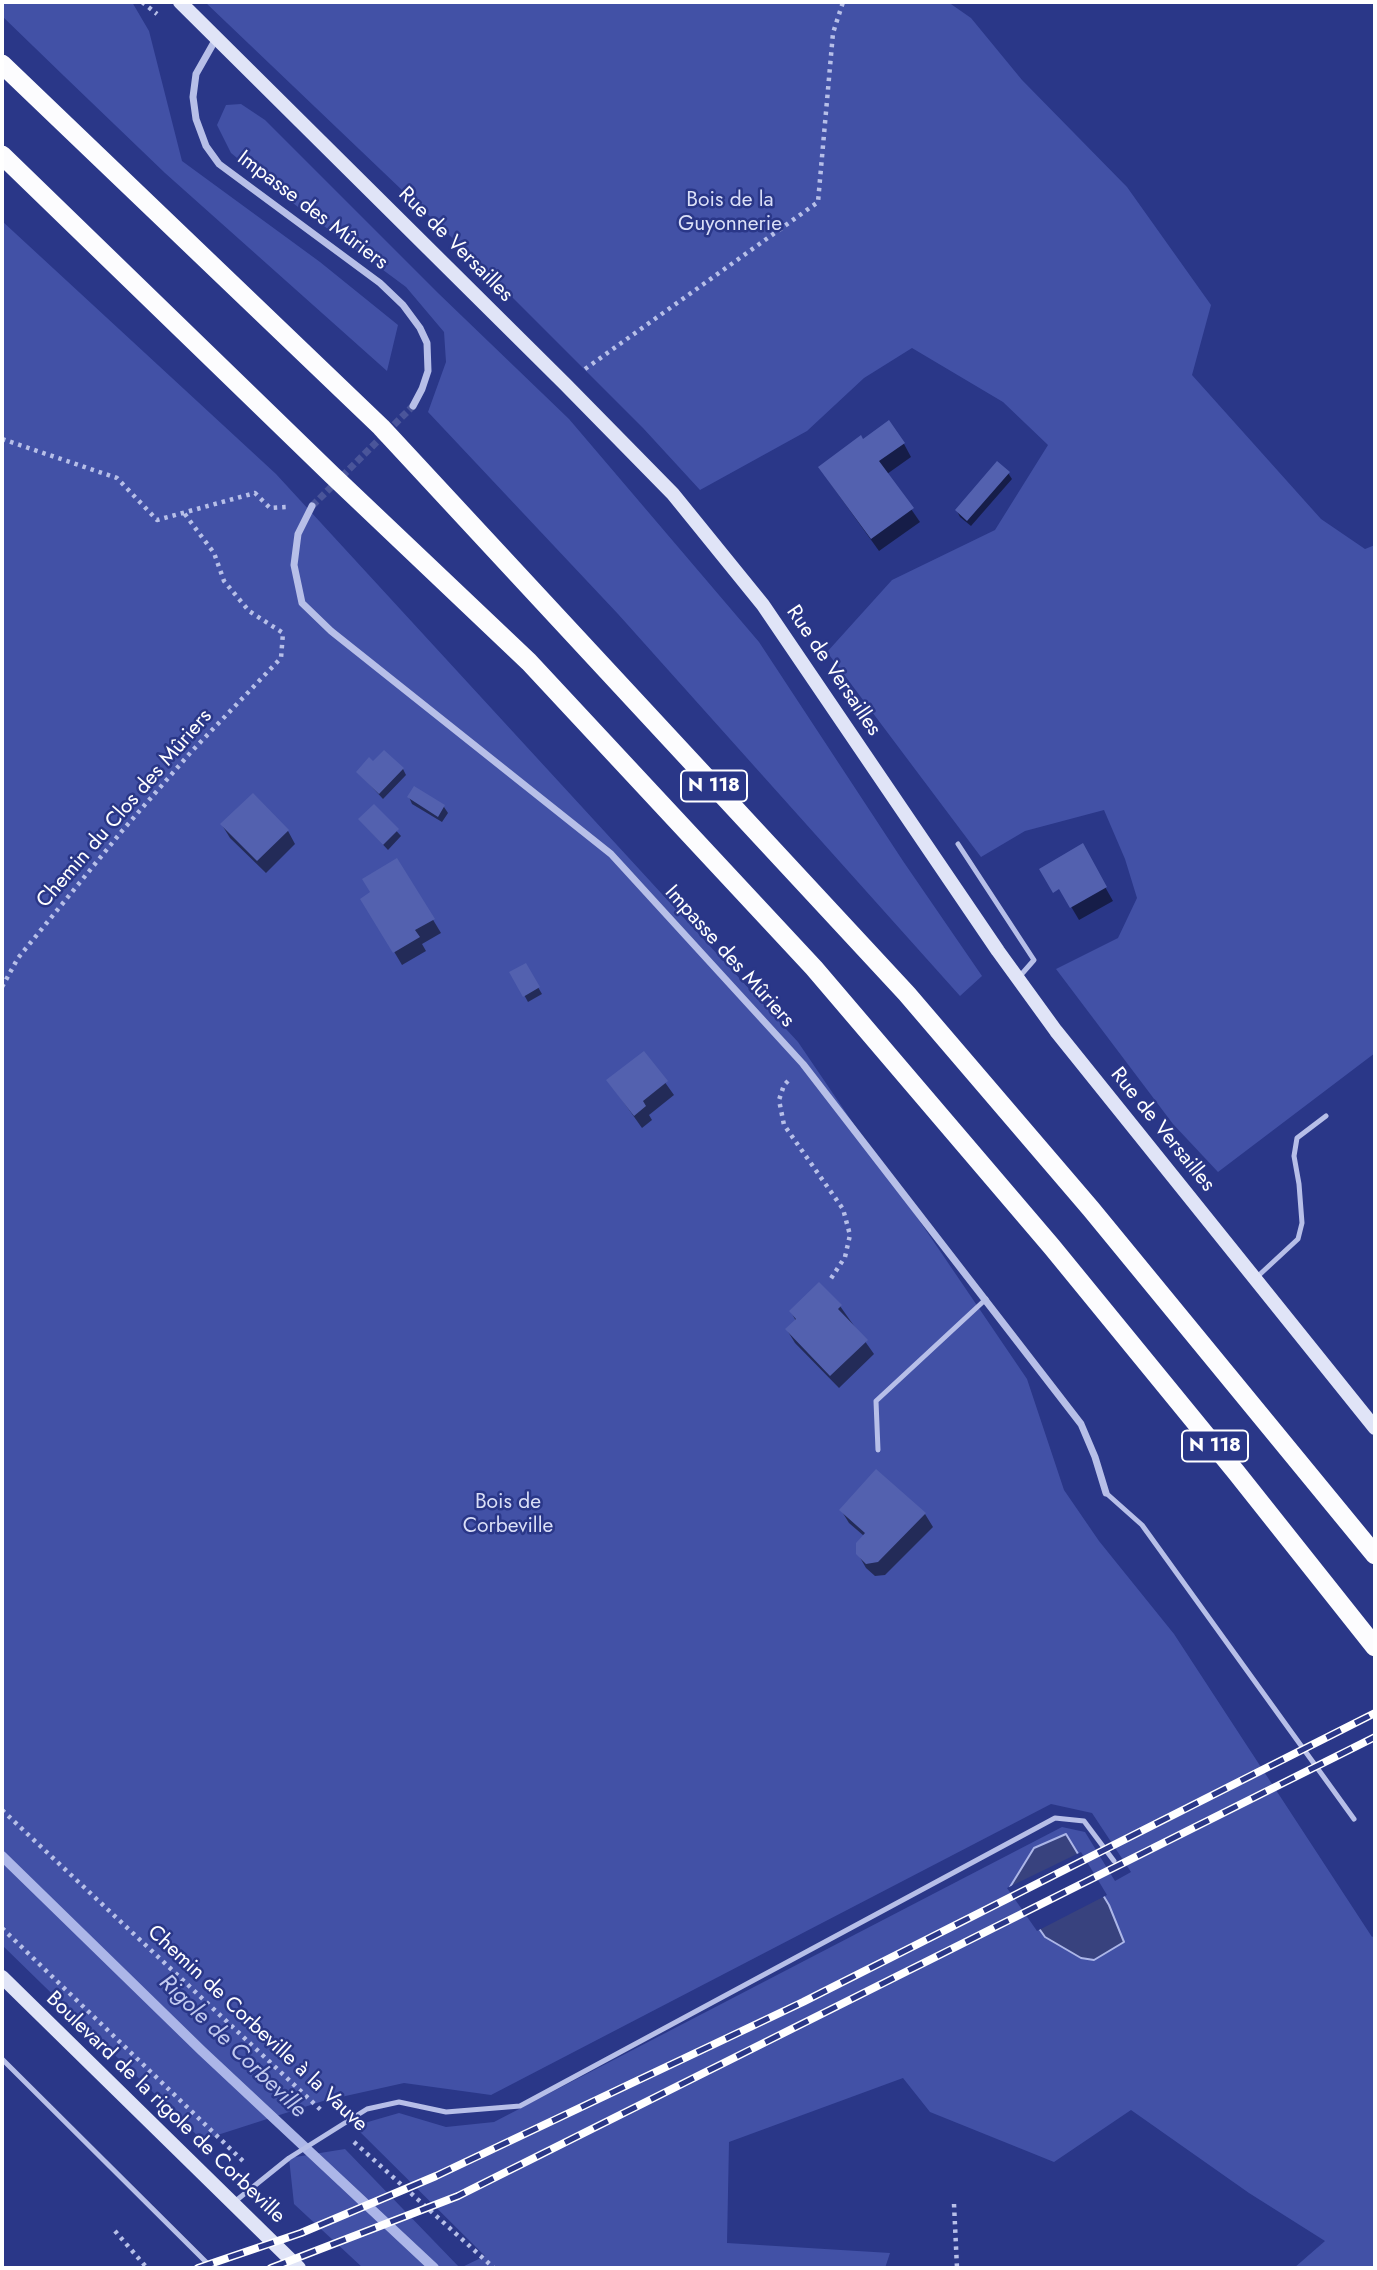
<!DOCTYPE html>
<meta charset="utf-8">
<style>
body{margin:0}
#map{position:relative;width:1377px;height:2270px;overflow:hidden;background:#2a3788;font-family:Jost,sans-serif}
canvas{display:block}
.frame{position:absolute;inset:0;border:4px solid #fff;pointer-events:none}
</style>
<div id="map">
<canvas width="1377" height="2270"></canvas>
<div class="frame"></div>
</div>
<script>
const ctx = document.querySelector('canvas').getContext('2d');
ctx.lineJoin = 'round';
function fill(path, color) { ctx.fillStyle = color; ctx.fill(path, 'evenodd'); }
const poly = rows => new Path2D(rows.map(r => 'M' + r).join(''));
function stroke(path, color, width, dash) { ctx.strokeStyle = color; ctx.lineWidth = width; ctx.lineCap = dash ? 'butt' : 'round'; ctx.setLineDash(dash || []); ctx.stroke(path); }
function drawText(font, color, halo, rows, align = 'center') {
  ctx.font = font + ' Jost,sans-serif'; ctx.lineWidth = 5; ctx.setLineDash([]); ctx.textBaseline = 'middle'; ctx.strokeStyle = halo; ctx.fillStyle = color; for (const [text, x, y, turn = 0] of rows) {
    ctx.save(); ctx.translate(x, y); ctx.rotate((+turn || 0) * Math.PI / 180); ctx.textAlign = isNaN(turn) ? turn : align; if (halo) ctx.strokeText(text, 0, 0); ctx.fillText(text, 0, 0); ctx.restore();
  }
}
fill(poly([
 [2,2,132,2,149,31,182,161,320,262,398,325,387,371,165,173,64,76,2,16],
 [205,2,948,2,971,18,1022,80,1127,187,1211,305,1192,375,1321,519,1365,549,1375,545,1375,1053,1218,1172,1173,1124,1056,969,1118,938,1137,898,1125,859,1104,810,1025,831,981,857,827,652,892,580,995,530,1048,445,1003,402,912,348,864,378,807,431,700,490,643,428,469,254],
 [241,104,265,120,438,293,569,419,759,642,903,861,982,976,960,996,618,614,428,412,446,362,444,332,406,287,282,195,231,153,217,125,226,105],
 [2,221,276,474,798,1042,1027,1379,1064,1490,1099,1541,1174,1634,1372,1937,1375,1935,1375,2268,1294,2268,1325,2241,1249,2193,1131,2110,1054,2162,930,2112,903,2078,729,2142,727,2243,890,2253,885,2268,363,2268,294,2204,289,2158,345,2149,460,2268,485,2256,354,2126,399,2113,446,2127,494,2122,1062,1827,1085,1832,1115,1881,1131,1872,1092,1813,1051,1804,491,2095,404,2083,323,2101,202,2140,2,1945]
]), '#4251a6');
const water = poly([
 [1066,1834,1109,1905,1124,1942,1094,1960,1081,1958,1045,1937,1010,1887,1034,1848,1066,1834]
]);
fill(water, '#38427e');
stroke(water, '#acb6e8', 2);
fill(poly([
 [1081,1852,1107,1895,1037,1931,1007,1888]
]), '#2a3788');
fill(poly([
 [863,441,904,444,911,457,887,474,920,522,879,551,828,480],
 [1008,473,1012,479,971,526,960,517,957,511],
 [373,763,403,769,406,775,383,799,358,772],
 [414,788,444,807,448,813,442,822,412,804,409,797],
 [374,806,401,836,388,850,360,820],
 [222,825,288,831,295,844,266,873,230,838],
 [1082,846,1113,901,1079,920,1047,866],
 [397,860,441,933,422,944,426,951,402,965,363,899,372,893],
 [525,965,542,994,528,1002,512,973],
 [644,1053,674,1095,649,1115,652,1120,642,1128,608,1080],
 [840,1306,874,1354,839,1388,795,1343,787,1330,796,1321,791,1312],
 [876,1471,925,1514,933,1527,885,1575,875,1576,866,1568,858,1554,864,1536,849,1523,841,1510]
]), '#0007');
stroke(poly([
 [2,1856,202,2051,434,2268]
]), '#acb6e8', 10);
fill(poly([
 [889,420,905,443,879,461,914,508,871,539,818,467,861,435,863,439],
 [997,461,1010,472,967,521,955,510],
 [384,750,404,768,379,794,356,772,369,757,373,761],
 [414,786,445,805,438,817,407,797],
 [253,793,289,830,257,861,220,824],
 [374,804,399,829,383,845,358,819],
 [1083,843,1107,887,1070,908,1059,889,1053,893,1039,869],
 [397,858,435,919,415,930,420,937,393,953,360,899,370,892,362,879],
 [526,963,540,987,523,997,509,972],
 [644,1051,668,1081,643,1101,646,1106,634,1116,606,1080],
 [819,1282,842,1305,838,1309,868,1340,830,1376,785,1329,796,1319,789,1311],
 [876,1469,926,1513,878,1562,866,1564,856,1554,856,1543,865,1533,839,1510]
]), '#5361af');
stroke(poly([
 [312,506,413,406]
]), '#4a559a', 7, [7, 3.5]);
stroke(poly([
 [142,2,157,14],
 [585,369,818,202,833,33,843,2],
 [2,439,117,478,157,520,255,493,270,508,286,507],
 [2,987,18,958,122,831,191,752,281,658,283,633,249,611,224,581,214,553,184,513],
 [788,1081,784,1085,779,1100,784,1125,843,1209,850,1235,845,1257,830,1280],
 [2,1810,323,2112],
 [2,1928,246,2164],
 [354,2142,494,2268],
 [954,2204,957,2268],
 [115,2231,147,2268]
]), '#b7bfe8', 4.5, [3.5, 5]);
stroke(poly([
 [958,844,1034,960,1020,976],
 [1257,1277,1298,1239,1302,1223,1299,1184,1294,1156,1297,1138,1326,1116],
 [878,1450,876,1401,986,1299],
 [1106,1493,1142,1525,1354,1819],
 [2,2059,212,2268],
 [233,2203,289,2158,367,2109,399,2102,446,2112,520,2106,1055,1818,1084,1821,1114,1861]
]), '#b7bfe8', 5);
stroke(poly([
 [217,37,196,74,193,97,196,119,206,146,219,164,380,283,403,305,420,328,427,343,428,371,422,389,413,406],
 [312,506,298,534,294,565,302,603,331,631,611,854,803,1064,1081,1424,1095,1457,1106,1493]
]), '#b7bfe8', 7);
stroke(poly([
 [180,2,565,384,673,494,763,605,998,951,1056,1031,1375,1428],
 [2,1977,299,2268]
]), '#e0e4f7', 14);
stroke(poly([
 [2,64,381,427,907,994,1091,1209,1375,1555],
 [2,155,332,475,529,662,814,968,1052,1247,1236,1472,1375,1647]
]), '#fcfcfe', 19);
const rail = poly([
 [198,2268,301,2233,436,2176,803,2002,1375,1713],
 [271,2268,458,2196,1375,1737]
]);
stroke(rail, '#fff', 8);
stroke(rail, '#2a3788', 5, [16]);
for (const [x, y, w] of [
 [714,786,66],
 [1215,1446,66]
]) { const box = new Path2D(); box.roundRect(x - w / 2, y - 15.5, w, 31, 5); ctx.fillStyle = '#2a3788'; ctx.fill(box); stroke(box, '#fff', 2); }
drawText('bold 19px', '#fff', null, [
 ["N 118",714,786],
 ["N 118",1215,1446]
]);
drawText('21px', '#dadff7', '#2a3788', [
 ["Bois de la",730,201],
 ["Guyonnerie",730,225],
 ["Bois de",508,1503],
 ["Corbeville",508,1527]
]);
drawText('21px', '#fff', '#2a3788', [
 ["Impasse des Mûriers",312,211,37],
 ["Rue de Versailles",455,245,45],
 ["Rue de Versailles",833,671,56],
 ["Chemin du Clos des Mûriers",125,809,-49],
 ["Impasse des Mûriers",729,957,48],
 ["Rue de Versailles",1162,1130,51],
 ["Chemin de Corbeville à la Vauve",257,2029,43],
 ["Boulevard de la rigole de Corbeville",165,2108,44]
]);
drawText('italic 23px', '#c2caef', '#2a3788', [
 ["Rigole de Corbeville",232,2047,44]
]);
</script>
